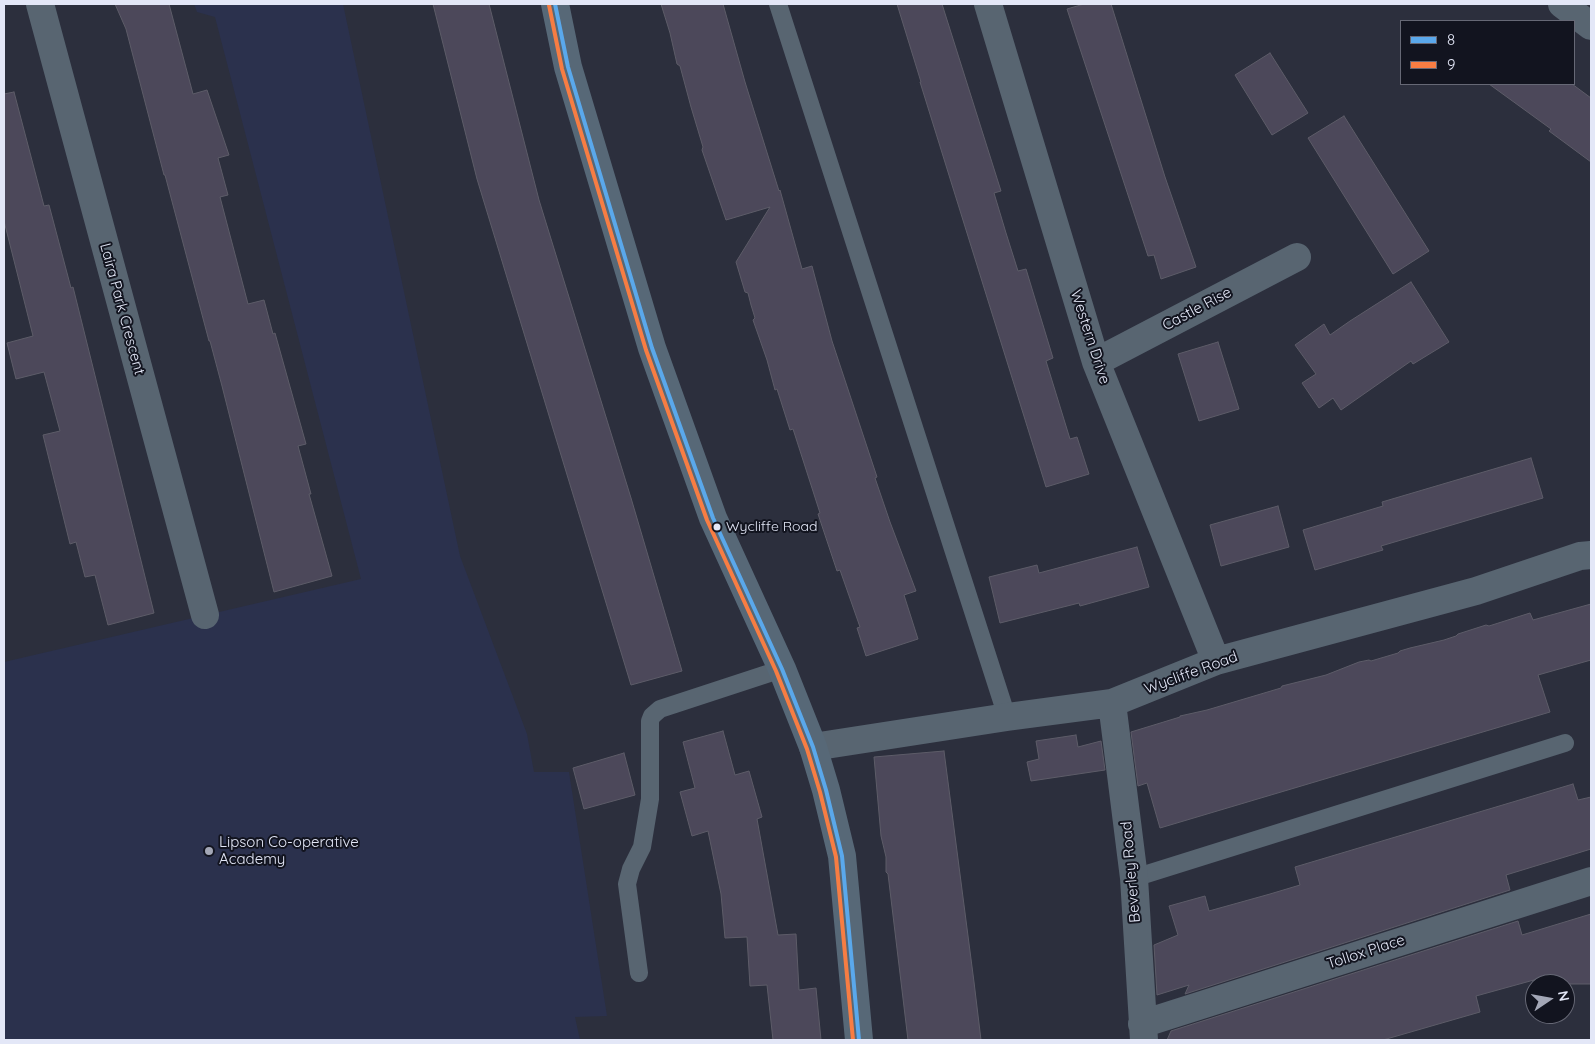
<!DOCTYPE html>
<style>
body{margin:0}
#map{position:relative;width:1595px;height:1044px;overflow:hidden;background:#2c2f3d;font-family:Quicksand,sans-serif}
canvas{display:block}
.frame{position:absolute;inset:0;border:5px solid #e3e7f7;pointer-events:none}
.legend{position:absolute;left:1400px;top:20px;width:175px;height:65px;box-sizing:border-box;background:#12141f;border:1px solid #666875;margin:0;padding:6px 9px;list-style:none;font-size:15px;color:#e3e7f7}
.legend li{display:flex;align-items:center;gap:10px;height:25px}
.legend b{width:25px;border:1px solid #666875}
.north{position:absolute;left:1525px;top:974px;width:50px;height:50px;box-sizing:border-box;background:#12141f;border:1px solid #666875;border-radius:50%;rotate:78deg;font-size:14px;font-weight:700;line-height:20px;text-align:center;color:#e3e7f7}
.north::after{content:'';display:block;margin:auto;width:18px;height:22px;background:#a3a7b6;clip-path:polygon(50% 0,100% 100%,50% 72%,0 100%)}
</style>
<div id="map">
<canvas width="1595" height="1044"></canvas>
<div class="frame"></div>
<ul class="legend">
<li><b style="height:6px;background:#5aa8eb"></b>8</li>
<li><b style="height:6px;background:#f77d43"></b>9</li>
</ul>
<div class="north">N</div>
</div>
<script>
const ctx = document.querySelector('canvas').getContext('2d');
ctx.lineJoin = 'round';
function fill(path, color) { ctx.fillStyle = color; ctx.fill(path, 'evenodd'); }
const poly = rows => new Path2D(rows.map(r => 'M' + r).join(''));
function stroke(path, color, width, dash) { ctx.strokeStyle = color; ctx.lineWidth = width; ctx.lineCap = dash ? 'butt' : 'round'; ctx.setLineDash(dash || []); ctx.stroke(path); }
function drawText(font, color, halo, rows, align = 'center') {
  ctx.font = font + ' Quicksand,sans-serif'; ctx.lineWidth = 4; ctx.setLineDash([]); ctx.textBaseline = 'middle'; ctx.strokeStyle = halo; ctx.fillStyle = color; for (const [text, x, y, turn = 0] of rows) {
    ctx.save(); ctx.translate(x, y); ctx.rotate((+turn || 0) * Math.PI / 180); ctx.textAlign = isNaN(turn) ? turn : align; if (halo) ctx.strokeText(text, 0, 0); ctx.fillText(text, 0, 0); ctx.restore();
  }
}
fill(poly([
 [194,4,343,4,460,556,527,734,534,772,569,772,607,1016,575,1017,580,1040,4,1040,4,662,361,579,215,17,197,12]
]), '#2b314d');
const building = poly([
 [115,4,169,4,193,94,207,90,229,155,218,158,228,195,220,197,248,304,264,300,273,334,275,333,306,444,298,446,311,494,309,494,332,576,274,592,222,386,210,341,209,341,165,175,164,175,126,29,115,4],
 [433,4,489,4,539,200,631,498,682,671,631,685,477,179,433,4],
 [661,4,723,4,745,82,779,191,780,190,802,269,812,266,832,341,877,477,875,478,890,522,916,591,904,595,918,639,866,656,857,628,860,627,840,570,837,571,818,514,820,513,793,429,790,430,777,389,775,390,767,360,753,320,755,318,751,305,748,293,745,292,736,262,770,207,726,220,702,150,703,147,691,107,680,66,677,64,670,33,661,4],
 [897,4,942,4,1001,191,994,193,1006,233,1018,271,1026,269,1053,358,1046,361,1070,439,1077,437,1089,474,1046,487,920,82,921,82,897,4],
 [1084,4,1111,4,1165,177,1196,267,1161,279,1154,255,1148,256,1067,9,1084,4],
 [1270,53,1308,113,1272,135,1235,75,1270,53],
 [1489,84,1572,84,1591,98,1591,162,1549,131,1551,129,1489,84],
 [14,92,44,206,49,205,71,288,73,287,154,613,108,625,95,575,85,577,76,542,70,544,43,435,60,431,44,372,16,379,7,343,33,336,4,221,4,94,14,92],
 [1344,116,1429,251,1393,274,1308,138,1344,116],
 [1411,282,1449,342,1413,364,1411,361,1341,410,1333,398,1319,408,1302,383,1316,374,1295,345,1324,324,1330,335,1350,321,1411,282],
 [1218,342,1239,409,1199,421,1178,354,1218,342],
 [1531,458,1543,498,1381,546,1383,550,1315,570,1303,530,1383,506,1382,502,1531,458],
 [1278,506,1289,547,1221,566,1210,525,1278,506],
 [1137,547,1149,587,1080,606,1079,603,1000,623,989,577,1037,565,1039,573,1137,547],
 [1591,604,1591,660,1538,675,1550,712,1160,828,1147,783,1138,786,1131,732,1180,717,1180,716,1207,710,1281,688,1282,686,1326,675,1359,662,1369,660,1371,661,1398,653,1400,651,1410,648,1444,640,1456,636,1458,634,1486,625,1489,626,1530,613,1533,620,1591,604],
 [723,731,735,775,749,771,762,817,757,819,778,935,796,934,799,990,816,988,821,1040,773,1040,767,985,750,986,747,937,725,938,721,894,708,831,692,836,680,792,695,788,683,742,723,731],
 [1076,735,1078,747,1101,741,1105,770,1031,781,1027,762,1039,759,1036,741,1076,735],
 [944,751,974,982,981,1040,908,1040,888,874,886,872,886,857,881,836,874,757,944,751],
 [624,753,635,795,584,809,573,768,624,753],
 [1573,784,1578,800,1591,797,1591,849,1506,875,1510,890,1185,994,1189,985,1157,995,1154,945,1178,935,1169,906,1205,896,1209,911,1270,894,1300,885,1295,867,1573,784],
 [1591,914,1591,984,1555,984,1552,975,1476,996,1480,1012,1383,1040,1167,1040,1171,1031,1518,921,1522,935,1591,914]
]);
fill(building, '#4c485a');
stroke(building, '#5d5c68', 1);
stroke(poly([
 [778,4,1007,717],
 [1134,878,1565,743],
 [639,973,627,884,631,869,642,847,650,799,650,721,652,716,660,709,782,669]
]), '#586571', 18);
stroke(poly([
 [40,4,205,615],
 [988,4,1096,362,1216,661],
 [1562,4,1591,26],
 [1096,362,1297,257],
 [1112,703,1134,878,1144,1040],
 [813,747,1007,717,1112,703,1216,661,1476,591,1580,556,1591,555],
 [1142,1024,1591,881]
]), '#586571', 28);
stroke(poly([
 [555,4,568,67,652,348,713,518,782,669,813,747,826,790,842,856,859,1040]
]), '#576877', 28);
stroke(poly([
 [555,4,568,67,652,348,713,518,782,669,813,747,826,790,842,856,859,1040]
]), '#5aa8eb', 4);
stroke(poly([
 [549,5,562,69,646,350,707,520,776,671,807,749,820,792,836,857,853,1040]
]), '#f77d43', 4);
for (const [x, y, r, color] of [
 [717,527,4.5,"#e3e7f7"],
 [209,851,5,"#a3a7b6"]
]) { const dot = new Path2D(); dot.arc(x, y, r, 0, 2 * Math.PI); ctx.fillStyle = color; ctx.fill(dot); stroke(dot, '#12141f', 2); }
drawText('14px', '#e3e7f7', '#12141f', [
 ["Wycliffe Road",726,527]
], 'left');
drawText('15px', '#e3e7f7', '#12141f', [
 ["Laira Park Crescent",122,309,75],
 ["Castle Rise",1197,309,-28],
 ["Western Drive",1090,337,72],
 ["Wycliffe Road",1191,673,-20],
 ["Beverley Road",1131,872,-95],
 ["Tollox Place",1366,952,-18]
]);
drawText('15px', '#e3e7f7', '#12141f', [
 ["Lipson Co-operative",219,842],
 ["Academy",219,859]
], 'left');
</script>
